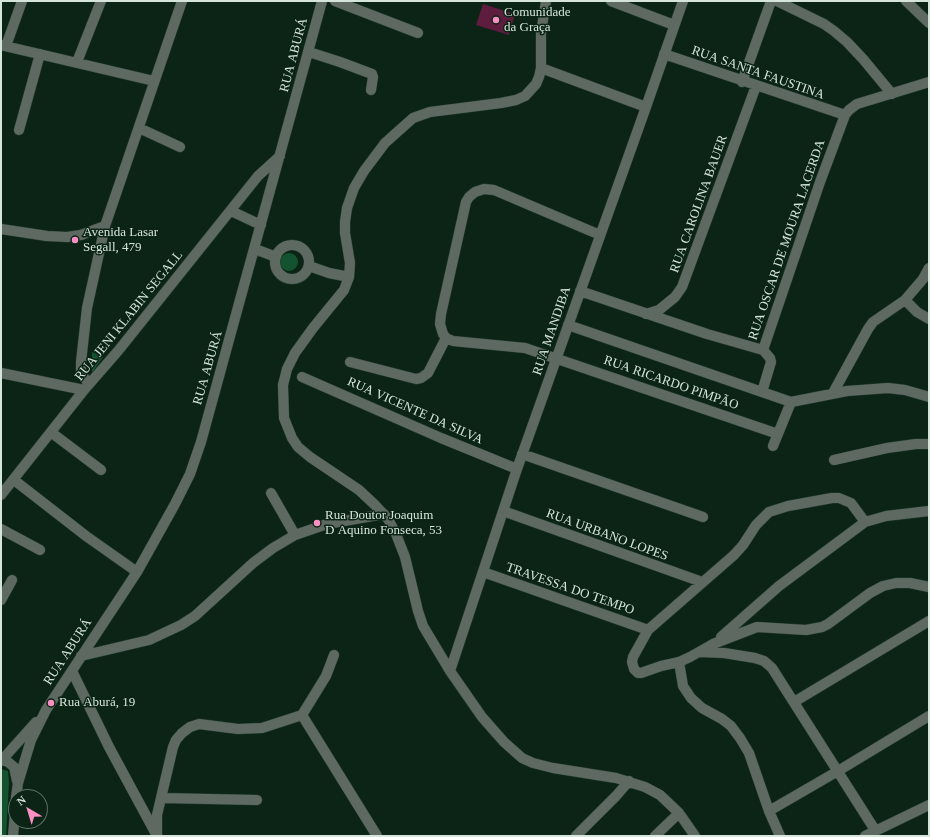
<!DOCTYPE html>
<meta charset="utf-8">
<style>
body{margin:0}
#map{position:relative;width:930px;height:837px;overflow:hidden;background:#0b2415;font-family:Georgia,serif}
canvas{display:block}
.frame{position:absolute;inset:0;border:2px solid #d6e5da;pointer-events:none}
.north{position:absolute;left:8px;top:789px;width:40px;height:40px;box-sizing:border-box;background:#0b2415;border:1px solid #5c7164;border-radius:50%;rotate:322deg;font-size:11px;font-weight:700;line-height:16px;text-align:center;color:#d6e5da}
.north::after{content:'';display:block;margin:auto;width:14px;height:18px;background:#fc8fc3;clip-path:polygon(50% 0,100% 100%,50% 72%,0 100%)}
</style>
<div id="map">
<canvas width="930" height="837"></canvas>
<div class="frame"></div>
<div class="north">N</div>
</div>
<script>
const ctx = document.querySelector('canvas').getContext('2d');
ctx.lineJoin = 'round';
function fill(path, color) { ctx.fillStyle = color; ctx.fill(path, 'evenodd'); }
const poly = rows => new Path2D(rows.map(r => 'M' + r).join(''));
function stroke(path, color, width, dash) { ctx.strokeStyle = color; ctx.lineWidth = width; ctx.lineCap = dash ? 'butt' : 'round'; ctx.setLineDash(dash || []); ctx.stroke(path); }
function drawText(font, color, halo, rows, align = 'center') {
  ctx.font = font + ' Georgia,serif'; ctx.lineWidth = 3; ctx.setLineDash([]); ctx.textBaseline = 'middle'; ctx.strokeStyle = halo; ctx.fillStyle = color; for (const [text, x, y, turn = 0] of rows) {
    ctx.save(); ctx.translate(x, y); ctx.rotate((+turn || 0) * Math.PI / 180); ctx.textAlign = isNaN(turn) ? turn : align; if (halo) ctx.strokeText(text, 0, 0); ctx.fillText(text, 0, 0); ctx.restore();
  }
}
fill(poly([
 '280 262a9 9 0 1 1 18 0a9 9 0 1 1-18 0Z',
 [92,352,103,357,92,373],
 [1,769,8,771,9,782,6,836,1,836]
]), '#135330');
fill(poly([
 [483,4,515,14,509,35,476,25]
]), '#5e1c3f');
const minor = poly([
 [335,1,418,33],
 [546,1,541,33,541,68,539,77,536,84,525,96,516,100,501,103,430,112,413,118,385,143,364,171,354,188,347,208,345,222,345,233,350,263,349,277,344,290,313,328,295,353,287,369,283,385,284,418,292,438,298,447,310,457,359,490,374,504,388,519,396,534,405,557,418,611,423,626,450,671,482,717,504,742,522,758,533,763,553,768,616,778,645,787,660,795,679,813,695,836],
 [611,1,674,25],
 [777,1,824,24,834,31,847,42,863,59,892,94],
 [906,1,929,23],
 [1,45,154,81],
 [6,46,22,1],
 [309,52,340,62,372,74,373,77,371,90],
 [664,54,845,115],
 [77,62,101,1],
 [541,68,646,107],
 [742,82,771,1],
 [139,128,180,147],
 [19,130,40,54],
 [231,211,261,225],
 [1,229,47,236,67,237,81,235,105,226],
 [600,235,494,190,484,189,475,192,469,197,466,202,441,314,440,324,443,334,446,338,453,341,525,348,778,434],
 '275 262a17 17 0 1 1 34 0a17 17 0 1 1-34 0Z',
 [255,249,276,257],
 [309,266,329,273,349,277],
 [580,291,707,334,763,350,820,182,845,115,849,110,857,104,929,82],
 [905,300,917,312,929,319],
 [646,314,659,310,675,297,682,287,756,86],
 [568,325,791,402],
 [350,362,416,379,421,378,428,373,446,338],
 [1,373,84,390],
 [302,377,441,438,517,469],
 [89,384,83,376,81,370,81,362,87,308,105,226,182,1],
 [762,392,771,362,770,358,763,350],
 [833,393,868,329,873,322,905,300,923,279,929,268],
 [791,402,847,391,888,388,905,390,929,397],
 [52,433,101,470],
 [773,446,791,402],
 [522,454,703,517],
 [834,460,887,448,916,444,929,444],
 [14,480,86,536,137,572],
 [271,493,295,535],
 [1,495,84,390,118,351,258,176,280,156],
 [503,511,702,582],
 [865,522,851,503,839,498,832,498,788,506,769,512,756,525,743,545,734,555,648,630,633,657,632,662,634,669,638,673,641,673,661,666,679,662,690,657,713,644,757,627,806,630,822,627,828,624,870,593,883,586,896,583,910,583,929,587],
 [1,529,40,550],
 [483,572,648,630],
 [1,600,12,580],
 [721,637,779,586,865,522,886,516,929,511],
 [700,652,724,653,755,658,764,661,772,668,875,830],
 [81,656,149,640,181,625,195,616,253,563,273,548,295,535,327,524,384,514],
 [679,662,683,686,691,698,702,708,722,719,731,726,740,738,749,753,769,811,780,836],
 [72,671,109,747,156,834],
 [450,671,517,469,646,107,683,1],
 [794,702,929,621],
 [302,715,377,836],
 [2,760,8,762,14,767,17,781],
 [1,761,36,722],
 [16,797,18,783,31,740,46,710,137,572,175,504,190,474,201,442,322,1],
 [162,798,257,800],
 [769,811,838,771,929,716],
 [13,836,16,801],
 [157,836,157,815,173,747,176,740,182,733,190,727,199,724,238,729,262,728,302,715,326,676,334,655],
 [576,836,616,796,629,781],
 [655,836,679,813],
 [865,836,929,805]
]);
stroke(minor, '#273f31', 11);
stroke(minor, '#5e6a61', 10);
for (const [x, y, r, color] of [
 [496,20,4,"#fc8fc3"],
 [75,240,4,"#fc8fc3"],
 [317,523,4,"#fc8fc3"],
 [51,703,4,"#fc8fc3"]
]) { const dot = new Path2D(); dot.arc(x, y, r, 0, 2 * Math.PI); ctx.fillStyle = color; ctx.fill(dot); stroke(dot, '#0b2415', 1.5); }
drawText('13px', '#d6e5da', '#0b2415', [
 ["Comunidade",504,13],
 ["da Graça",504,28],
 ["Avenida Lasar",83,233],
 ["Segall, 479",83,248],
 ["Rua Doutor Joaquim",325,516],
 ["D Aquino Fonseca, 53",325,531],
 ["Rua Aburá, 19",59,703]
], 'left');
drawText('13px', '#d6e5da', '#0b2415', [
 ["RUA ABURÁ",294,55,-75],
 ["RUA SANTA FAUSTINA",758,73,19],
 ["RUA CAROLINA BAUER",699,204,-70],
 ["RUA OSCAR DE MOURA LACERDA",787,240,-71],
 ["RUA JENI KLABIN SEGALL",129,316,-51],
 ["RUA MANDIBA",552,331,-71],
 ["RUA ABURÁ",208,368,-74],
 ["RUA RICARDO PIMPÃO",671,383,19],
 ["RUA VICENTE DA SILVA",415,411,24],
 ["RUA URBANO LOPES",607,535,20],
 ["TRAVESSA DO TEMPO",570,589,19],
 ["RUA ABURÁ",68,652,-57]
]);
</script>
